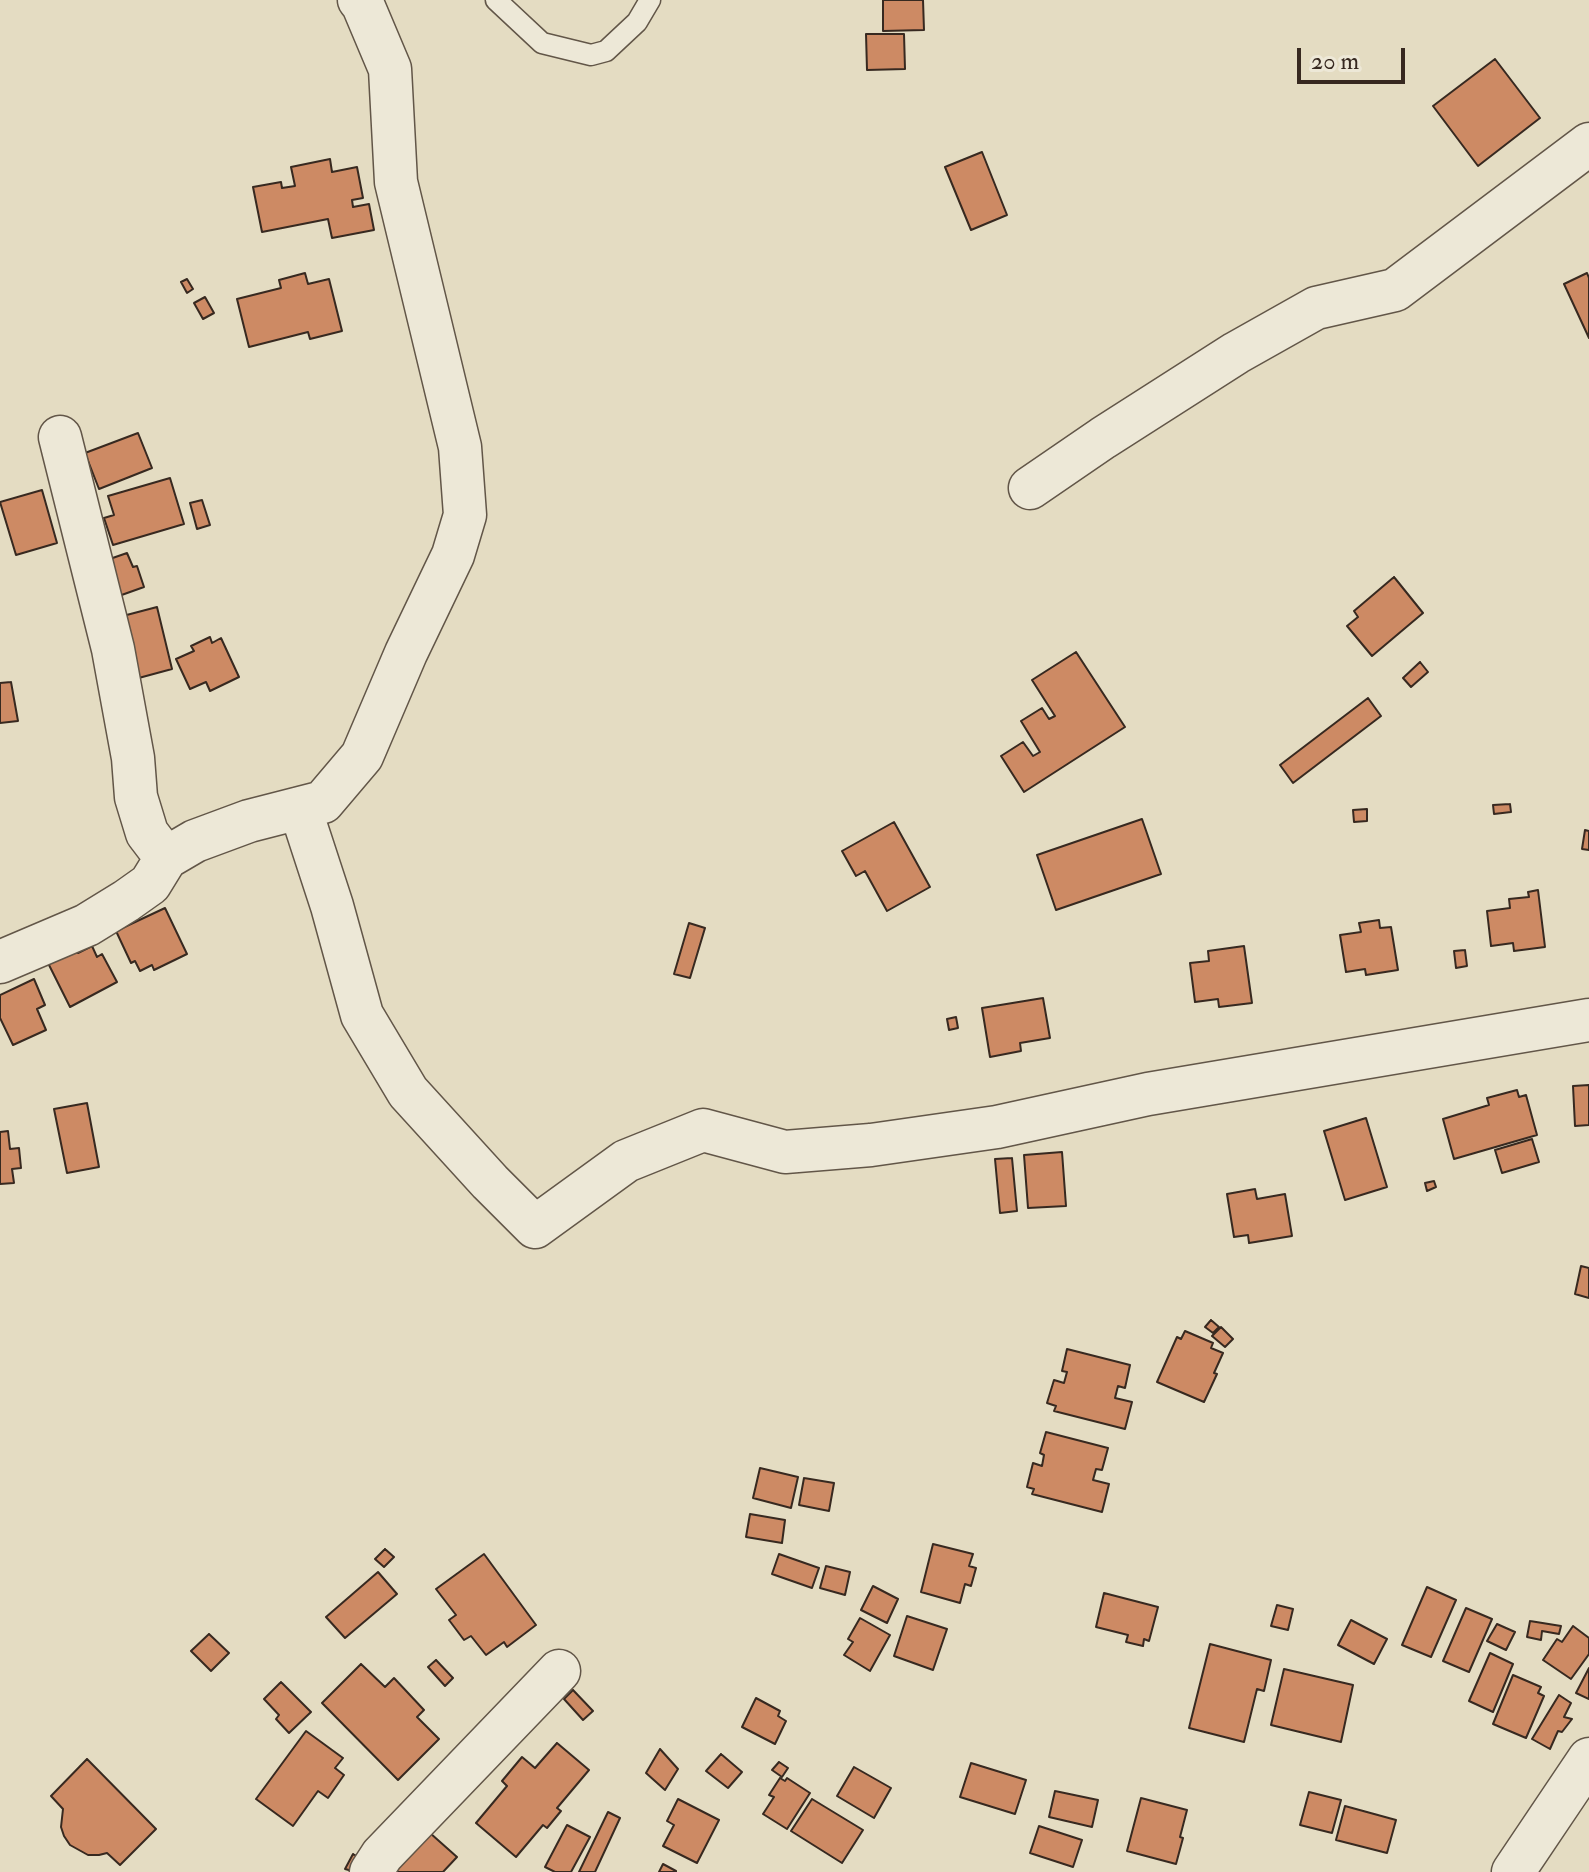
<!DOCTYPE html>
<style>
body{margin:0}
#map{position:relative;width:1589px;height:1872px;overflow:hidden;background:#e4dcc2;font-family:"IM FELL Double Pica",serif}
canvas{display:block}
.scale{position:absolute;left:1297px;top:48px;width:108px;height:36px;box-sizing:border-box;border:4px solid #372920;border-top:0;padding-left:10px;font-size:24px;line-height:28px;white-space:nowrap;color:#372920;-webkit-text-stroke:6px #ede8d7;paint-order:stroke}
</style>
<div id="map">
<canvas width="1589" height="1872"></canvas>
<div class="scale">20 m</div>
</div>
<script>
const ctx = document.querySelector('canvas').getContext('2d');
ctx.lineJoin = 'round';
function fill(path, color) { ctx.fillStyle = color; ctx.fill(path, 'evenodd'); }
const poly = rows => new Path2D(rows.map(r => 'M' + r).join(''));
function stroke(path, color, width, dash) { ctx.strokeStyle = color; ctx.lineWidth = width; ctx.lineCap = dash ? 'butt' : 'round'; ctx.setLineDash(dash || []); ctx.stroke(path); }
const building = poly([
 [883,0,923,0,924,30,883,31,883,0],
 [866,34,904,34,905,69,867,70,866,34],
 [1495,59,1540,118,1478,166,1433,106,1495,59],
 [982,152,1007,215,971,230,945,167,982,152],
 [330,159,332,172,357,167,363,198,352,200,353,207,369,204,374,230,332,238,328,219,262,232,253,187,281,182,282,188,295,186,291,167,330,159],
 [305,273,308,284,329,279,342,331,310,339,308,332,249,347,237,299,281,288,279,280,305,273],
 [1587,273,1589,278,1589,338,1564,284,1587,273],
 [187,279,193,289,187,293,181,282,187,279],
 [205,297,214,313,203,319,194,303,205,297],
 [138,433,152,468,99,489,85,453,138,433],
 [170,478,184,524,113,545,104,518,114,515,108,496,170,478],
 [42,490,57,543,16,555,0,502,42,490],
 [202,500,210,525,197,529,190,503,202,500],
 [127,553,133,567,137,566,144,587,116,597,104,561,127,553],
 [1394,577,1423,613,1372,656,1347,626,1358,617,1354,611,1394,577],
 [157,607,172,669,135,679,119,617,157,607],
 [210,637,212,643,221,638,239,677,210,691,206,682,190,689,176,659,194,651,191,646,210,637],
 [1076,652,1125,727,1024,792,1001,756,1023,742,1033,756,1040,752,1021,721,1042,708,1049,719,1055,716,1032,680,1076,652],
 [1420,662,1428,672,1411,687,1403,678,1420,662],
 [11,682,18,721,0,723,0,683,11,682],
 [1368,698,1381,716,1293,783,1280,765,1368,698],
 [1510,804,1511,812,1494,814,1493,805,1510,804],
 [1367,809,1367,821,1354,822,1353,810,1367,809],
 [1142,819,1161,874,1056,910,1037,855,1142,819],
 [894,822,930,887,887,911,865,871,856,876,842,851,894,822],
 [1585,830,1589,831,1589,850,1582,849,1585,830],
 [1538,890,1545,947,1514,951,1513,943,1491,946,1487,911,1510,908,1509,899,1529,897,1528,892,1538,890],
 [165,908,187,954,154,970,152,965,140,971,135,961,131,963,116,931,165,908],
 [1379,920,1380,928,1391,927,1398,970,1366,975,1365,969,1346,972,1340,935,1361,932,1359,923,1379,920],
 [689,923,705,928,690,978,674,974,689,923],
 [92,946,97,957,102,954,117,982,70,1007,48,963,75,948,78,953,92,946],
 [1244,946,1252,1003,1219,1007,1218,999,1195,1002,1190,963,1209,961,1208,951,1244,946],
 [1465,950,1467,966,1456,968,1454,951,1465,950],
 [34,979,45,1005,37,1009,46,1030,13,1045,0,1018,0,995,34,979],
 [1043,998,1050,1038,1020,1043,1021,1051,990,1057,982,1008,1043,998],
 [956,1017,958,1028,949,1030,947,1019,956,1017],
 [1589,1085,1589,1125,1575,1126,1573,1086,1589,1085],
 [1517,1090,1519,1097,1526,1095,1537,1135,1454,1159,1443,1119,1489,1105,1487,1098,1517,1090],
 [87,1103,99,1167,67,1173,54,1109,87,1103],
 [1366,1118,1387,1187,1345,1200,1324,1131,1366,1118],
 [8,1131,10,1149,19,1148,21,1168,12,1169,14,1183,0,1184,0,1132,8,1131],
 [1532,1139,1539,1162,1502,1173,1495,1150,1532,1139],
 [1062,1152,1066,1206,1028,1208,1024,1155,1062,1152],
 [1012,1158,1017,1211,1000,1213,995,1159,1012,1158],
 [1434,1181,1436,1187,1427,1191,1425,1183,1434,1181],
 [1255,1189,1257,1199,1285,1194,1292,1236,1249,1243,1248,1235,1234,1237,1227,1194,1255,1189],
 [1581,1266,1589,1268,1589,1298,1575,1294,1581,1266],
 [1211,1320,1219,1327,1213,1333,1205,1327,1211,1320],
 [1221,1327,1233,1339,1225,1347,1212,1336,1221,1327],
 [1185,1331,1213,1343,1211,1348,1223,1353,1214,1373,1217,1374,1204,1402,1157,1382,1177,1337,1181,1339,1185,1331],
 [1067,1349,1130,1365,1125,1388,1118,1386,1115,1398,1132,1402,1125,1429,1054,1411,1056,1406,1047,1403,1054,1380,1064,1383,1067,1372,1062,1371,1067,1349],
 [1046,1432,1108,1448,1102,1470,1096,1469,1093,1480,1109,1484,1102,1512,1032,1494,1034,1489,1027,1487,1033,1463,1042,1466,1044,1455,1040,1453,1046,1432],
 [760,1468,798,1477,791,1508,753,1498,760,1468],
 [804,1478,834,1483,829,1511,799,1505,804,1478],
 [750,1514,785,1520,782,1543,746,1537,750,1514],
 [933,1544,973,1554,969,1566,976,1568,971,1586,965,1584,960,1603,921,1592,933,1544],
 [385,1549,394,1557,384,1567,375,1559,385,1549],
 [484,1554,536,1625,507,1647,504,1642,486,1655,471,1636,464,1640,449,1620,456,1615,436,1589,484,1554],
 [779,1554,819,1568,812,1588,772,1574,779,1554],
 [826,1566,850,1572,845,1595,820,1588,826,1566],
 [378,1572,397,1594,345,1638,326,1617,378,1572],
 [873,1586,898,1599,887,1623,861,1610,873,1586],
 [1427,1587,1456,1600,1431,1657,1402,1645,1427,1587],
 [1104,1593,1158,1607,1149,1641,1144,1639,1143,1646,1126,1642,1128,1635,1096,1627,1104,1593],
 [1277,1605,1293,1609,1288,1630,1271,1626,1277,1605],
 [1466,1608,1492,1619,1469,1672,1443,1661,1466,1608],
 [907,1616,947,1629,933,1670,894,1656,907,1616],
 [860,1618,890,1635,870,1671,844,1655,853,1642,848,1639,860,1618],
 [1351,1620,1387,1639,1374,1664,1338,1645,1351,1620],
 [1530,1621,1561,1626,1559,1634,1542,1631,1541,1640,1527,1637,1530,1621],
 [1497,1624,1515,1632,1506,1650,1487,1641,1497,1624],
 [1573,1626,1589,1638,1589,1654,1571,1679,1543,1660,1557,1639,1562,1642,1573,1626],
 [209,1634,229,1653,211,1671,191,1651,209,1634],
 [1210,1644,1271,1660,1264,1691,1257,1689,1244,1742,1189,1728,1210,1644],
 [1490,1653,1513,1664,1493,1712,1469,1701,1490,1653],
 [436,1660,453,1678,445,1686,428,1667,436,1660],
 [361,1664,385,1687,394,1678,424,1710,417,1717,439,1739,398,1780,322,1703,361,1664],
 [1589,1668,1589,1699,1576,1693,1589,1668],
 [1284,1669,1353,1685,1341,1742,1271,1725,1284,1669],
 [1513,1675,1541,1687,1538,1693,1544,1696,1526,1738,1493,1724,1513,1675],
 [281,1682,311,1712,289,1733,276,1719,279,1715,264,1699,281,1682],
 [573,1690,593,1711,583,1720,564,1699,573,1690],
 [1559,1695,1571,1703,1564,1717,1572,1719,1562,1732,1558,1731,1550,1749,1532,1739,1559,1695],
 [756,1698,780,1711,778,1716,786,1721,775,1744,742,1727,756,1698],
 [306,1731,343,1758,335,1768,344,1775,328,1798,318,1791,293,1826,256,1799,306,1731],
 [557,1743,589,1770,557,1808,561,1811,547,1828,543,1825,516,1857,476,1823,507,1786,502,1781,522,1757,535,1768,557,1743],
 [660,1749,678,1769,665,1790,646,1773,660,1749],
 [721,1754,742,1772,728,1788,706,1771,721,1754],
 [87,1759,156,1829,120,1865,107,1853,99,1855,88,1855,70,1845,64,1836,61,1827,63,1809,51,1796,87,1759],
 [779,1762,788,1768,782,1777,772,1770,779,1762],
 [971,1763,1026,1780,1015,1814,960,1797,971,1763],
 [854,1767,891,1788,874,1818,837,1796,854,1767],
 [780,1778,785,1781,787,1778,810,1793,787,1829,763,1814,774,1797,769,1795,780,1778],
 [1055,1791,1098,1800,1092,1827,1049,1817,1055,1791],
 [1309,1792,1341,1800,1332,1833,1300,1825,1309,1792],
 [1141,1798,1187,1810,1180,1837,1183,1838,1176,1864,1127,1851,1141,1798],
 [678,1799,719,1820,697,1863,663,1846,674,1825,667,1821,678,1799],
 [812,1799,863,1830,842,1863,791,1831,812,1799],
 [1345,1806,1396,1820,1387,1853,1336,1840,1345,1806],
 [608,1812,620,1818,595,1872,579,1872,608,1812],
 [567,1825,590,1837,571,1872,555,1872,545,1867,567,1825],
 [1039,1826,1082,1840,1073,1867,1030,1853,1039,1826],
 [430,1833,457,1857,443,1872,397,1872,396,1871,430,1833],
 [353,1854,362,1859,356,1872,345,1869,353,1854],
 [663,1864,676,1871,676,1872,659,1872,663,1864]
]);
fill(building, '#cd8a64');
stroke(building, '#372920', 2);
const lane = poly([
 [496,0,542,43,591,55,606,51,637,22,650,0]
]);
const street = poly([
 [60,437,113,649,133,758,136,797,147,833,166,858],
 [1030,488,1103,438,1236,353,1316,308,1395,290,1589,144],
 [300,808,332,906,362,1015,408,1092,490,1182,535,1227,626,1161,703,1130,785,1152,871,1145,997,1127,1148,1094,1589,1020],
 [0,962,87,925,126,901,150,884,166,858,195,841,249,821,323,802,362,756,406,653,453,555,465,515,460,447,396,182,390,69,363,5,359,0],
 [371,1872,382,1855,559,1671],
 [1513,1872,1589,1759]
]);
stroke(lane, '#625648', 23);
stroke(street, '#625648', 45);
stroke(lane, '#ede8d7', 20);
stroke(street, '#ede8d7', 42);
</script>
